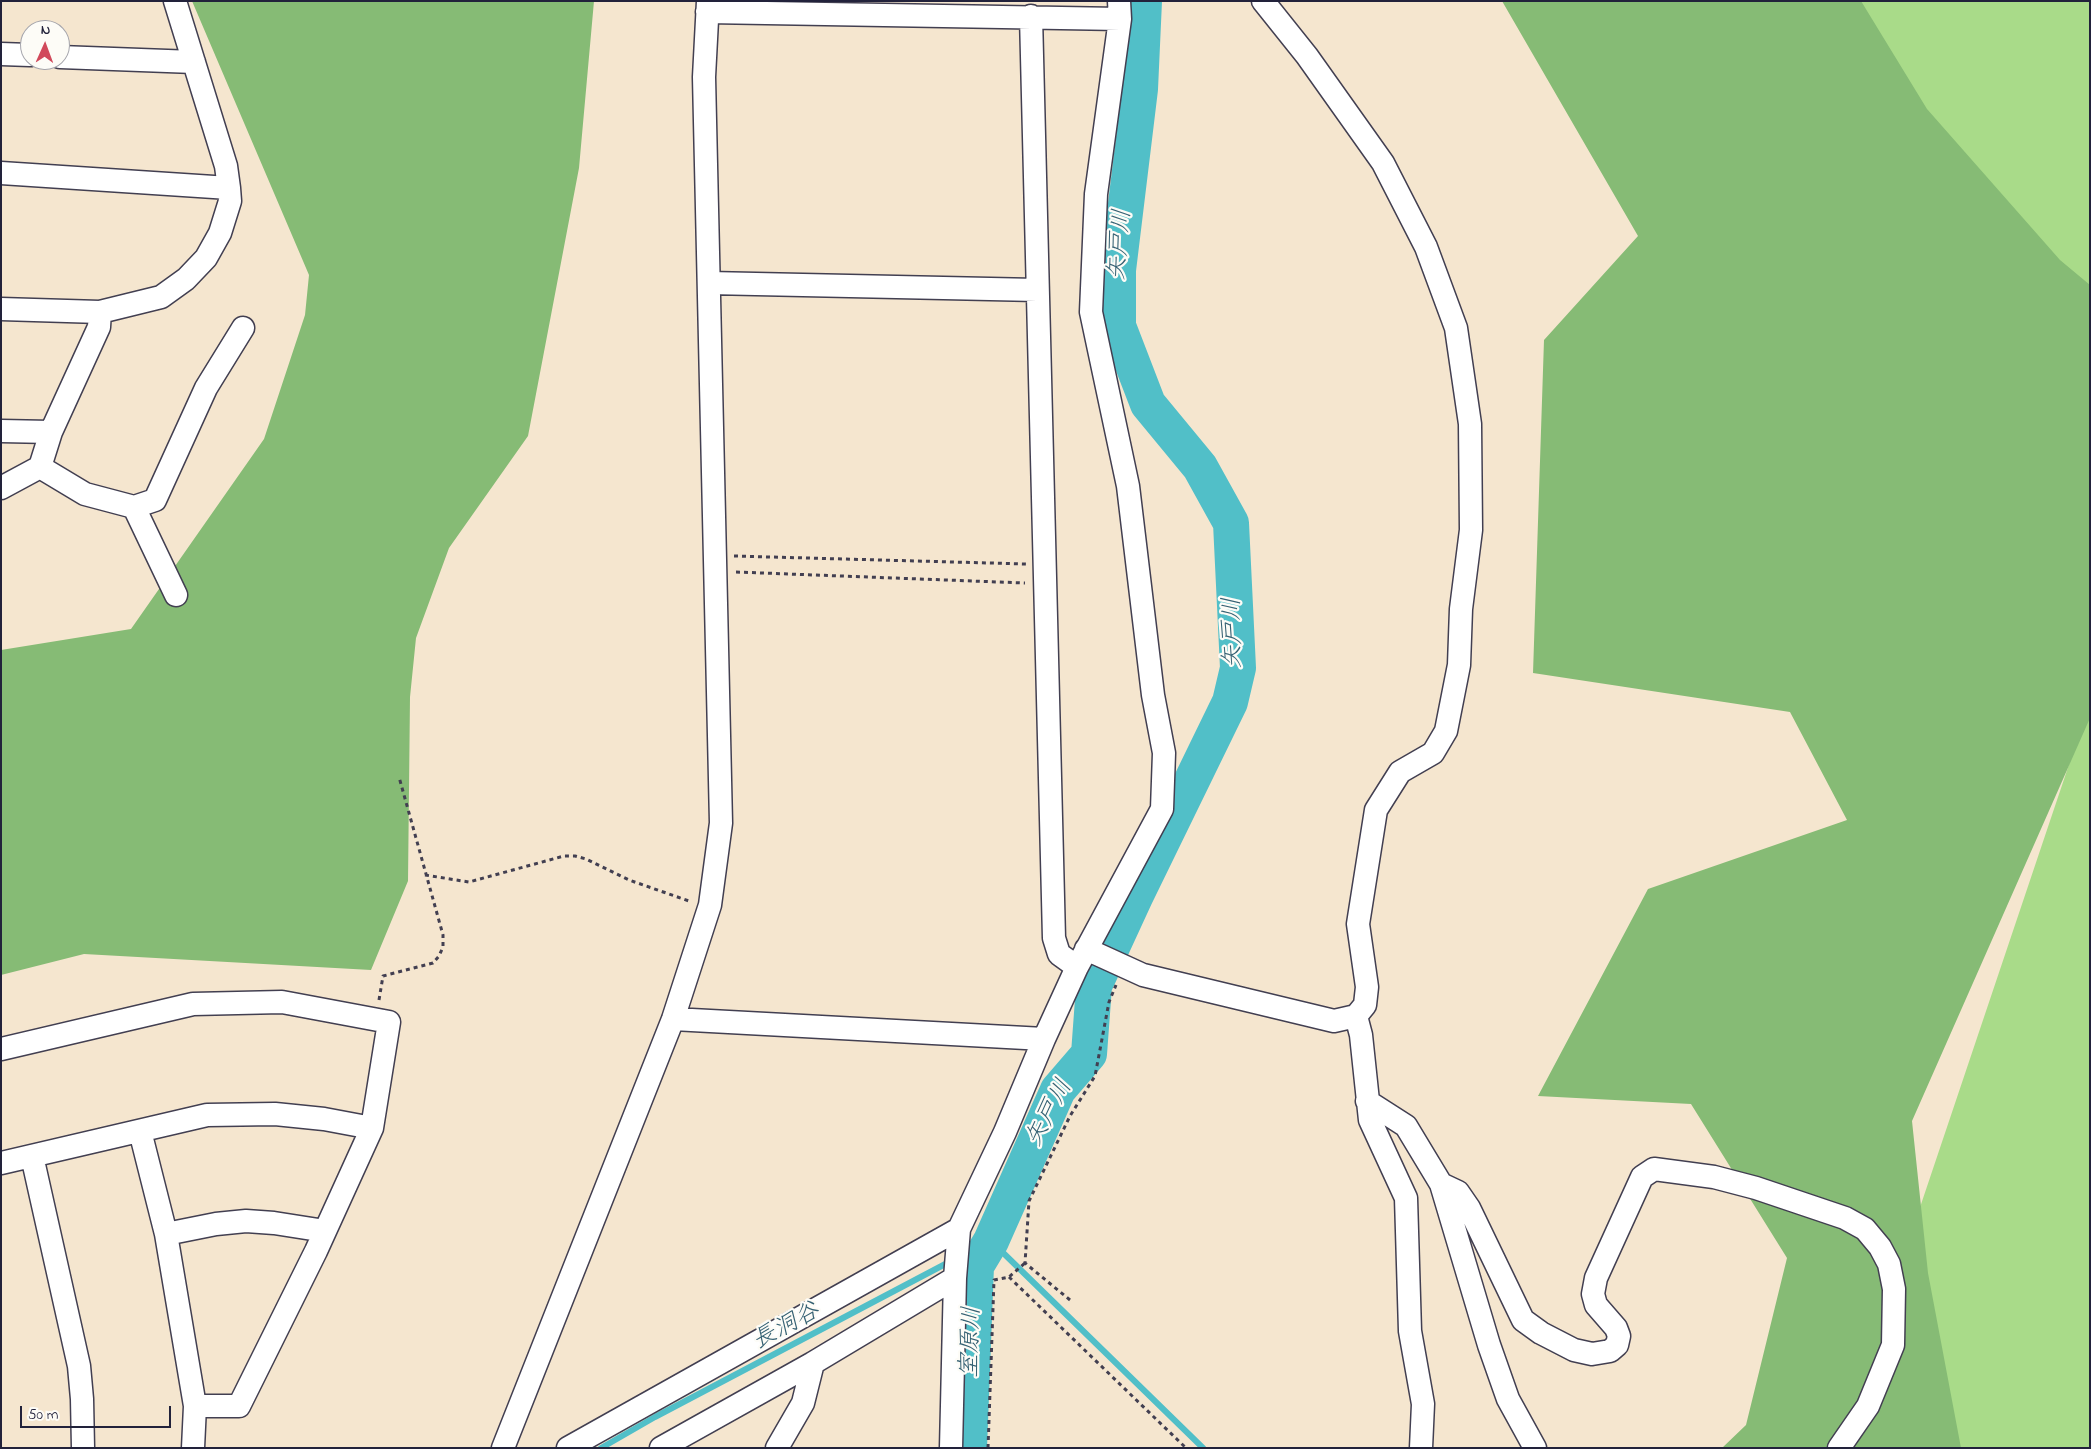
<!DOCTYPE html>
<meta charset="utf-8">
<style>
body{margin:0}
#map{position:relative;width:2091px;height:1449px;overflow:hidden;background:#f5e6cf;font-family:"Indie Flower",sans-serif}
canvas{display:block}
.frame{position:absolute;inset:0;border:2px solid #22223b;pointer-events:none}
.north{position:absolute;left:20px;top:20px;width:50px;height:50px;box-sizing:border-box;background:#fdfcf7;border:1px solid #a5a5ac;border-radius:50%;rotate:2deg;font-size:14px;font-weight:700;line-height:20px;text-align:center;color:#22223b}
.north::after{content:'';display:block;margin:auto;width:18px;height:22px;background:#d1495b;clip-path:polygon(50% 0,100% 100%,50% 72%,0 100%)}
.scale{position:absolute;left:20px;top:1406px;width:151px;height:22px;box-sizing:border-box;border:2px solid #22223b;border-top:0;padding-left:6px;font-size:15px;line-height:18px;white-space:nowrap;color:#22223b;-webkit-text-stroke:4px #fdfcf7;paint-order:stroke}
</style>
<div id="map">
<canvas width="2091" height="1449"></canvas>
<div class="frame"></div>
<div class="north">N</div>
<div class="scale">50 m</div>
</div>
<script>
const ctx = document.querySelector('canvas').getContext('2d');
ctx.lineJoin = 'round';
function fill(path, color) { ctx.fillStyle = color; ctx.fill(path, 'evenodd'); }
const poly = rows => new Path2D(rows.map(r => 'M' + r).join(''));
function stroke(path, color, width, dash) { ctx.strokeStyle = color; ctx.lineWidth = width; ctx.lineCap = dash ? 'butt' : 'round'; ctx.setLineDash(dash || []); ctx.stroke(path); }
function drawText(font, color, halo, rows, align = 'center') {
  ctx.font = font + ' "Indie Flower","Klee One",sans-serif'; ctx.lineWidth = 4.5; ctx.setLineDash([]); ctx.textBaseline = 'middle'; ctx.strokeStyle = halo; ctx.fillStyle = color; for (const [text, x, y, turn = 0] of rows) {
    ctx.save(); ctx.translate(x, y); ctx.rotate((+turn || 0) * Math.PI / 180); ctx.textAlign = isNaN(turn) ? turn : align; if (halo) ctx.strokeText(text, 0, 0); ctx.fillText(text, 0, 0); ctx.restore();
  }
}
fill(poly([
 [1832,1,2090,1,2090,391],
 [2090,702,2090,1448,1925,1448,1908,1243]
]), '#a9db89');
fill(poly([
 [192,1,594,1,579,168,528,436,449,548,416,638,410,697,408,881,371,970,84,954,1,975,1,650,131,629,264,439,305,315,309,275],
 [1502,1,1861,1,1927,109,2060,260,2090,285,2090,718,1912,1121,1928,1273,1961,1448,1722,1448,1746,1425,1787,1258,1691,1104,1538,1096,1648,889,1847,820,1790,712,1533,673,1544,340,1638,236]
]), '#86bb75');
stroke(poly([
 [962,1256,991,1241,1203,1448],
 [601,1448,655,1417,951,1261]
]), '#51bfc8', 6);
stroke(poly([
 [969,1448,976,1266,991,1241,1058,1090,1089,1054,1094,986,1135,897,1230,702,1238,668,1231,523,1200,467,1148,404,1118,326,1118,270,1140,89,1144,1]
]), '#51bfc8', 36);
const minor = poly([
 [1263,1,1307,56,1383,163,1426,247,1456,328,1470,424,1471,530,1461,609,1459,665,1446,731,1433,753,1400,772,1376,810,1358,924,1367,987,1365,1005,1356,1016,1361,1035,1370,1120,1406,1198,1410,1331,1423,1404,1421,1448],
 [707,12,1120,19],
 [1031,16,1054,938,1059,954,1077,967],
 [1,54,30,55],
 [60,57,194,62],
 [1,173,229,188],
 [709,283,1037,290],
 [1,309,100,312,161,297,186,279,206,258,220,233,230,201,229,188,226,166,175,1],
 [1,431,51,432],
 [40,467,85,494,134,507,176,595],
 [1,488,40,467,51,432,99,327,100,312],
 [134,507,155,500,206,388,243,328],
 [1086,949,1143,975,1334,1021,1356,1016],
 [673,1019,1044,1039],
 [1,1049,193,1004,282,1002,389,1022,372,1128,316,1251,239,1406,195,1406],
 [1367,1101,1406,1126,1441,1184,1458,1192,1469,1208,1523,1320,1541,1333,1574,1350,1592,1354,1610,1351,1617,1345,1619,1336,1616,1328,1596,1305,1593,1294,1596,1278,1642,1177,1654,1169,1714,1177,1756,1188,1845,1218,1865,1229,1880,1247,1889,1264,1894,1289,1893,1345,1868,1406,1839,1448],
 [140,1131,166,1234,195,1406,193,1448],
 [32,1156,79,1366,82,1399,83,1448],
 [1,1163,207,1115,275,1114,324,1119,372,1128],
 [1441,1184,1489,1345,1508,1399,1535,1448],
 [166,1234,216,1224,246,1221,274,1223,325,1231],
 [503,1448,673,1019,710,905,721,823,704,77,708,1],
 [568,1448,959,1229],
 [661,1448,813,1363],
 [777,1448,803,1403,813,1363,955,1278],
 [951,1448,955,1278,959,1229,1005,1132,1044,1039,1077,967,1162,809,1164,753,1153,695,1128,486,1091,312,1096,194,1120,19,1119,1]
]);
stroke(minor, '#423f51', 25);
stroke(poly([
 [734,556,1026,564],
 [736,572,1025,583],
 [425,875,469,882,564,856,575,856,586,859,629,880,689,901],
 [379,1000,383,976,433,963,439,956,443,947,443,935,399,777],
 [1009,1277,1186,1448],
 [1070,1300,1025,1263,1029,1201,1070,1116,1095,1076,1109,1002,1116,985],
 [988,1448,994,1280,1009,1277,1025,1263]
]), '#423f51', 3, [4, 4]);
stroke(minor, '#fff', 22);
drawText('italic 24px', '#356173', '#fdfcf7', [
 ["矢戸川",1122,245,-85],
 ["矢戸川",1235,633,-91],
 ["矢戸川",1051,1114,-62],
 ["長洞谷",787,1328,-28],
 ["室原川",973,1342,-88]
]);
</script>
